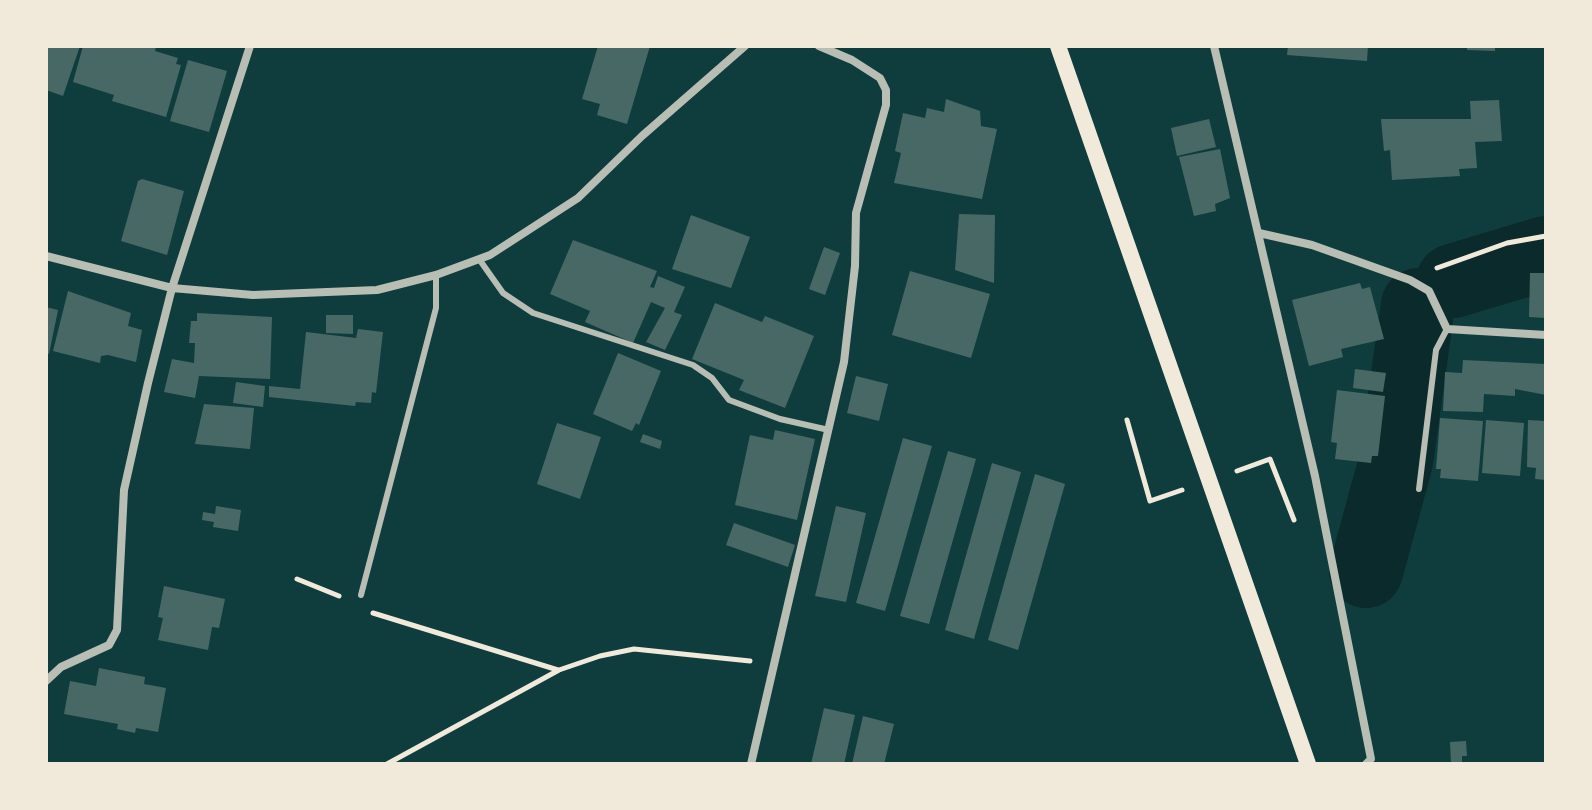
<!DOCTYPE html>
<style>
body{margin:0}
#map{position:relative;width:1592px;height:810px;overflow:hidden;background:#0f3d3e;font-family:Roboto,sans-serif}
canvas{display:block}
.frame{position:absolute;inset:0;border:48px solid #f1e9da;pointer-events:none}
</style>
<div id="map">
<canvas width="1592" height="810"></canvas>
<div class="frame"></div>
</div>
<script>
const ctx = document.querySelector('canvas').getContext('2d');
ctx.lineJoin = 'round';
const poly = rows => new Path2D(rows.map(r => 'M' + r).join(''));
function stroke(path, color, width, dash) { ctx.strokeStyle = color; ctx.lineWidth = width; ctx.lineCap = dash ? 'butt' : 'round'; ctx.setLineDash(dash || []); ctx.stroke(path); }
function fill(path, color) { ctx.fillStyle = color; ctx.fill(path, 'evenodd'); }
stroke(poly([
 [1453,281,1546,253],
 [1366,571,1396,461,1418,305]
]), '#0a2a2b', 74);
fill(poly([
 [46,46,80,46,63,96,46,90],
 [83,46,156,46,155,51,178,58,176,64,181,65,166,117,112,101,114,95,73,82],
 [598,46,650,46,627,124,597,115,600,104,582,99],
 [1288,46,1368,46,1367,61,1287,55],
 [1467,46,1495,46,1495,51,1467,50],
 [188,60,227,71,209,132,170,121],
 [946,99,980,111,981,126,997,129,982,199,894,183,901,153,895,151,903,113,925,118,927,108,944,112],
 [1499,100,1502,141,1475,142,1477,168,1459,169,1460,176,1392,180,1390,150,1384,151,1381,119,1471,119,1470,101],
 [1209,119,1216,147,1177,156,1171,128],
 [1220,149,1230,198,1215,204,1216,211,1194,216,1179,157],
 [142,179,184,191,167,255,121,241,138,181],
 [959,214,995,215,994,283,955,270],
 [691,215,750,237,731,288,672,269],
 [573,240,657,271,650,287,654,288,658,276,685,287,674,312,682,315,665,350,646,342,665,308,651,302,633,343,585,322,590,311,550,294],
 [824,247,840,253,825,295,809,289],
 [910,271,990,294,971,358,892,335],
 [1530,273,1546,273,1546,318,1529,317],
 [1360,283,1362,289,1370,287,1384,339,1341,349,1343,357,1309,366,1292,300],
 [68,291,131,313,128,326,142,330,136,362,108,355,101,356,100,363,53,351],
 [715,303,762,322,765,316,814,336,785,408,739,390,744,380,692,359],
 [46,307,58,310,49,354,46,353],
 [197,313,272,317,270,379,199,376,195,398,164,392,172,359,194,363,195,343,189,343,191,321,197,321],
 [326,315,353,315,353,334,326,333],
 [358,329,383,332,376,393,372,392,371,403,356,402,355,406,269,397,269,386,300,389,306,332,356,338],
 [618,353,661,371,639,425,636,423,632,431,593,414],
 [1463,360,1546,364,1546,395,1515,389,1515,396,1484,394,1483,412,1443,411,1445,372,1462,373],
 [1355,369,1386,373,1383,392,1353,388],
 [856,376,888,384,879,421,847,413],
 [236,382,265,386,263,407,233,403],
 [1337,390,1385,396,1378,456,1372,456,1371,463,1335,459,1337,443,1331,442],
 [204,404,254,408,250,449,195,444],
 [1440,418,1483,421,1478,481,1440,478,1441,469,1436,469],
 [1486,420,1524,423,1520,476,1482,473],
 [1528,420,1546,421,1546,480,1535,479,1536,468,1527,467],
 [557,423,601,437,580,499,537,484],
 [775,430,815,439,797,520,735,505,750,435,773,440],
 [643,434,662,441,660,449,640,442],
 [903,438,932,446,885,611,856,603],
 [948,451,976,459,929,624,900,616],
 [992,463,1021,472,974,639,945,630],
 [1035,474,1065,484,1018,650,988,640],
 [216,506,241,510,238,531,213,527,214,522,202,520,203,512,215,514],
 [836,506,866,513,846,602,815,596],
 [734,523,795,545,788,567,726,545],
 [164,586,225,599,219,628,212,627,208,650,158,640,163,618,158,617],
 [99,668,145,677,144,684,166,688,158,732,136,728,135,733,117,729,118,724,64,714,70,681,96,686],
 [824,708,855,715,844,764,811,764],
 [863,716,894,724,884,764,852,764],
 [1466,741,1467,756,1462,756,1462,764,1451,764,1450,742]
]), '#486865');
stroke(poly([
 [1437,268,1507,243,1546,236],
 [1127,420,1150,501,1182,490],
 [1237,471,1270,459,1294,520],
 [297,579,339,596],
 [373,613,558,670],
 [387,764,559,670,600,656,634,649,750,661]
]), '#f1e9da', 5);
stroke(poly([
 [479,259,503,293,533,313,693,365,712,378,729,400,780,419,829,430],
 [1419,489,1436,350,1447,329],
 [361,595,436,308,436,275]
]), '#b8beb3', 6);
stroke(poly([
 [1214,46,1315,476,1371,759,1366,764],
 [1259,233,1312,245,1410,280,1429,291,1447,329,1546,335],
 [46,256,172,288,253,295,377,290,436,275,490,255,578,198,642,136,745,46],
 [46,681,61,667,109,645,117,630,124,490,148,383,172,288,250,46],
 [751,764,844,362,855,266,856,213,886,105,886,90,880,78,852,60,819,46]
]), '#b8beb3', 8);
stroke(poly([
 [1058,46,1308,764]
]), '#f1e9da', 16);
</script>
